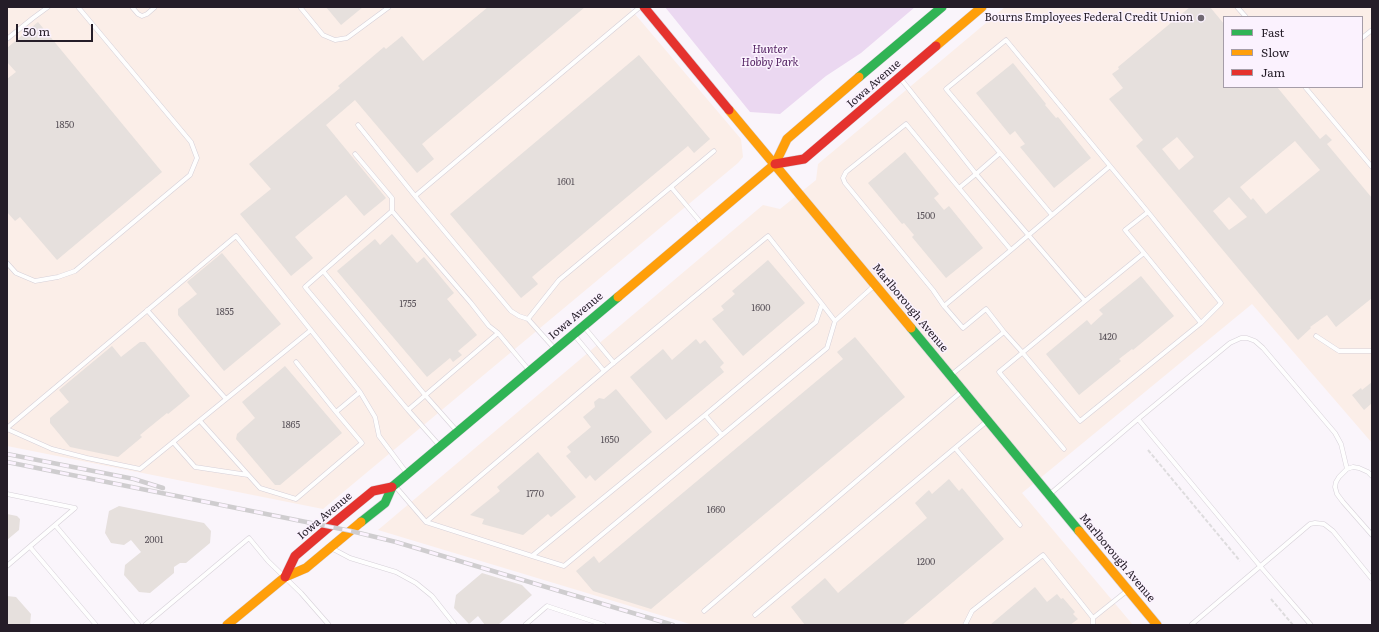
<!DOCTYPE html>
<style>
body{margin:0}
#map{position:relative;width:1379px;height:632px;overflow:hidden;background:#faf5fb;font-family:Literata,serif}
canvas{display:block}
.frame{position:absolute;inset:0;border:8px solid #251d28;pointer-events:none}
.legend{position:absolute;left:1223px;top:16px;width:140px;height:72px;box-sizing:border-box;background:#fbf2fe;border:1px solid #a59da8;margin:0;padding:5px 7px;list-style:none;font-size:12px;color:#251d28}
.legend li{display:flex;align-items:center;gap:8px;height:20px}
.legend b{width:20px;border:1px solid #a59da8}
.scale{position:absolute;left:16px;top:24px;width:77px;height:18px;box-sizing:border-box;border:2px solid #251d28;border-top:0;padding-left:5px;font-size:12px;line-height:14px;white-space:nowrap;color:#251d28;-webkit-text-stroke:3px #fbf2fe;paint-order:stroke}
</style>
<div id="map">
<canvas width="1379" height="632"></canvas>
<div class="frame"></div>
<ul class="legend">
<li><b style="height:5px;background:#30b455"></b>Fast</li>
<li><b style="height:5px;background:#ff9f0a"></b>Slow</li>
<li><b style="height:5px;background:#e5322d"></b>Jam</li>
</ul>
<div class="scale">50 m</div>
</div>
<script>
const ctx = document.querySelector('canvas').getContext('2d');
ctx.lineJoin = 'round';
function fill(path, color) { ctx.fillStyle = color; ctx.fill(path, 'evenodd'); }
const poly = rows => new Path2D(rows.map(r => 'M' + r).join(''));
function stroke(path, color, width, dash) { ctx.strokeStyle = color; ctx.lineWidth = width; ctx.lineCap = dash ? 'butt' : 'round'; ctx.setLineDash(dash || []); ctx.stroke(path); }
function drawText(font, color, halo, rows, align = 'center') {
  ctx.font = font + ' Literata,serif'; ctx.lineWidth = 3; ctx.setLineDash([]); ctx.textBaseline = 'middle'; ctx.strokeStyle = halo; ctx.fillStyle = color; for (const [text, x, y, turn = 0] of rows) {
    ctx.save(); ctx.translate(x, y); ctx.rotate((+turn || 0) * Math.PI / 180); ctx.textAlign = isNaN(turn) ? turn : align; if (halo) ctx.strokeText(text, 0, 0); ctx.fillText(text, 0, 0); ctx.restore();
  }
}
fill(poly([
 [7,7,629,7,741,139,743,157,738,163,323,509,7,446],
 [1005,7,1372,7,1372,443,1252,304,1022,493,1133,625,693,625,378,530,763,205,780,209,816,180,818,164],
 [1224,17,1362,17,1362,87,1224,87]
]), '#fbeee8');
fill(poly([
 [665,7,915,7,861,53,826,76,780,114,750,112]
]), '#ebd8f1');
fill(poly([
 [326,7,363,7,341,25],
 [488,7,585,7,422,144,434,159,417,173,355,100,326,125,386,198,364,216,346,195,295,237,313,258,291,276,240,214,271,189,249,164,340,88,338,86,384,47,386,49,402,36,423,61],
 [1190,7,1210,7,1224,24,1224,87,1277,87,1320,139,1326,134,1332,140,1327,144,1372,198,1372,298,1336,327,1327,315,1310,327,1311,328,1298,340,1136,146,1143,140,1109,99,1123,88,1112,74,1119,69,1118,67],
 [1177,137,1194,157,1179,170,1162,149],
 [1295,141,1320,170,1266,214,1253,198,1251,200,1240,187],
 [1229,197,1247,217,1229,230,1213,211],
 [38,22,162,172,57,260,20,217,15,221,7,212,7,79,16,72,7,62,7,48],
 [639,55,710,139,694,153,688,146,609,212,532,277,538,284,521,298,450,214],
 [1013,63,1046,104,1045,105,1056,118,1058,117,1091,158,1054,188,1020,147,1025,144,1015,131,1010,135,976,93],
 [905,152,939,194,934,198,944,210,949,206,983,248,946,278,912,237,914,235,904,223,902,224,868,183],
 [392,234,417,263,424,257,454,293,447,299,477,335,458,351,462,355,453,362,450,358,427,377,337,271,375,239,380,245],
 [222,253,281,324,224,371,178,315,178,309,197,294,187,282],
 [768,260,805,303,743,356,712,319,724,310,721,306,735,294,732,291],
 [1141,276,1174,316,1133,350,1132,349,1119,359,1121,361,1079,395,1046,354,1087,320,1091,325,1103,314,1099,310],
 [855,337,905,397,651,609,593,591,576,571,594,556,599,563,843,359,837,352],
 [696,339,700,344,705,340,724,363,720,367,724,372,666,420,630,377,663,349,672,360],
 [140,342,145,342,190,396,168,414,167,413,140,435,142,437,118,457,70,447,50,423,50,418,69,402,59,390,112,346,121,357],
 [285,366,342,433,280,485,275,485,236,439,237,434,255,418,242,402],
 [1372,382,1372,403,1364,410,1352,395,1361,388,1362,390],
 [616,389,652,432,595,481,590,475,586,479,566,456,571,452,567,447,591,427,583,417,595,407,594,402,599,398,604,399],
 [538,452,576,497,551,517,548,514,523,535,482,524,484,519,470,515,500,491,497,487],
 [949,479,959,491,962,488,1004,539,902,625,805,625,791,607,825,578,838,593,927,518,915,503,929,490,932,494],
 [119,506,204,523,211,531,210,543,186,563,180,563,174,567,174,573,150,593,139,592,124,575,125,565,141,552,131,540,124,545,111,543,105,533,109,511],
 [7,514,17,516,20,519,19,530,7,540],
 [482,573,522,585,532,595,498,625,485,625,478,616,469,624,454,608,456,595],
 [1035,587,1047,602,1057,594,1061,599,1063,598,1075,612,1073,614,1078,619,1070,625,990,625],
 [7,596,16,597,31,614,30,625,7,625]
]), '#e6e0dd');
const lane = poly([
 [132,7,138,14,142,16,147,14,155,7],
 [300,7,323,35,335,40,347,38,389,7],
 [1237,7,1246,17],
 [1362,38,1372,30],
 [7,39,33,18,48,7],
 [1006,40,1148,212,1125,230,1144,253,1085,301,976,174,1000,153,946,89,1006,40],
 [901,79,976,174,959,188,1011,250,944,306,963,328,986,309,1004,332,951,375],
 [1305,87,1372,167],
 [358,125,415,196],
 [1000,153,1052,215],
 [355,154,392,198,392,211,471,303,489,326,498,333,528,369],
 [671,187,714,151],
 [392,211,305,287,408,410,498,333],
 [1148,212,1221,303,1201,323],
 [1011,250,1110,166],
 [7,263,16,273,35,281,58,277,75,271,190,175,197,158,191,142,78,7],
 [323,271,425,395,456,430],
 [822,304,835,321],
 [944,306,933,290,845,183,843,178,846,172,906,124,959,188],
 [147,310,226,399],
 [528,319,559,280,671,187,702,224],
 [585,328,614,363],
 [1004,332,1022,352,1080,421,1201,323,1144,253],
 [575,336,604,371],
 [1316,336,1339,351,1372,351],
 [554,348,528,319,519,316,511,311,415,196,640,7],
 [296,362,336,412],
 [408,410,439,445],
 [705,415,722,435],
 [1138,419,1260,566,1311,625],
 [200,421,260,488,296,499,362,443,336,412,360,392],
 [7,428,236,236,360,392,375,417,379,436,406,472],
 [7,429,52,449,87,458,140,469,311,330],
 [173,442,195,467,248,475],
 [955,448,1020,525],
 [1064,449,999,372,1085,301],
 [1372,476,1368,472,1359,468,1353,467,1347,469,1339,477,1336,482,1335,487,1337,494,1343,502,1372,535],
 [395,486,426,522,610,366,768,236,822,304,816,322,705,415,532,556,564,566,827,348,835,321,875,285],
 [7,494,75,508,7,566],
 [1050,494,1138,419,1230,343,1241,338,1247,338,1255,341,1263,348,1335,433,1341,444,1347,469],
 [426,522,532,556],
 [55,525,139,625],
 [30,547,96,625],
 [333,549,350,558,396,572,416,583,432,596,455,625],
 [704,611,961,392],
 [755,615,986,422],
 [1093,618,1128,590],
 [145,625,249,538,268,561,301,593,329,625],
 [525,625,547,606,604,625],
 [965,625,972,611,1043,555,1093,618,1093,625],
 [1191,625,1310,524,1315,523,1324,524,1333,531,1372,579]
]);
const fast = poly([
 [859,77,942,7],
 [911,328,1079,531],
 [361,522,385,503,392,487,618,297]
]);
const slow = poly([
 [936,46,982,7],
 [729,110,911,328],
 [618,297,775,164,787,139,859,77],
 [1079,531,1157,625],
 [227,625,285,577,306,568,361,522]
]);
const jam = poly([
 [644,7,729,110],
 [775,164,804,159,936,46],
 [285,577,295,556,329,527,373,491,392,487]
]);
stroke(lane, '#d6d0d8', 5);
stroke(fast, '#d6d0d8', 10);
stroke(slow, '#d6d0d8', 10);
stroke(jam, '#d6d0d8', 10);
stroke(poly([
 [1148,450,1240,561],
 [1271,599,1293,625]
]), '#dedcde', 2, [4, 2]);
stroke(lane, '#fefefe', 4);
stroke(fast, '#30b455', 9);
stroke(slow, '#ff9f0a', 9);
stroke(jam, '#e5322d', 9);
const rail = poly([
 [7,454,134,479,163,488],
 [7,462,351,531,396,542,673,625]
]);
stroke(rail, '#cfcdcf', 4.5);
stroke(rail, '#fbf2fe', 3, [9]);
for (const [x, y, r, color] of [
 [1201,18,4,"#706972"]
]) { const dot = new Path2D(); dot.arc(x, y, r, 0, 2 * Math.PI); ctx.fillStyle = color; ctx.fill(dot); stroke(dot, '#fbf2fe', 1.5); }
drawText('9px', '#564f56', null, [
 ["1850",65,125],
 ["1601",566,182],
 ["1500",926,216],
 ["1755",408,304],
 ["1600",761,308],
 ["1855",225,312],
 ["1420",1108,337],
 ["1865",291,425],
 ["1650",610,440],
 ["1770",535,494],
 ["1660",716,510],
 ["2001",154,540],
 ["1200",926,562]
]);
drawText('11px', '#251d28', '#fbf2fe', [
 ["Bourns Employees Federal Credit Union",1193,18]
], 'right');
drawText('italic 11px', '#501e60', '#fbf2fe', [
 ["Hunter",770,50],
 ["Hobby Park",770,63]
]);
drawText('11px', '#251d28', '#fbf2fe', [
 ["Iowa Avenue",874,84,-41],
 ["Marlborough Avenue",910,308,50],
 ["Iowa Avenue",576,316,-40],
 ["Iowa Avenue",325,516,-40],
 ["Marlborough Avenue",1117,558,50]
]);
</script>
